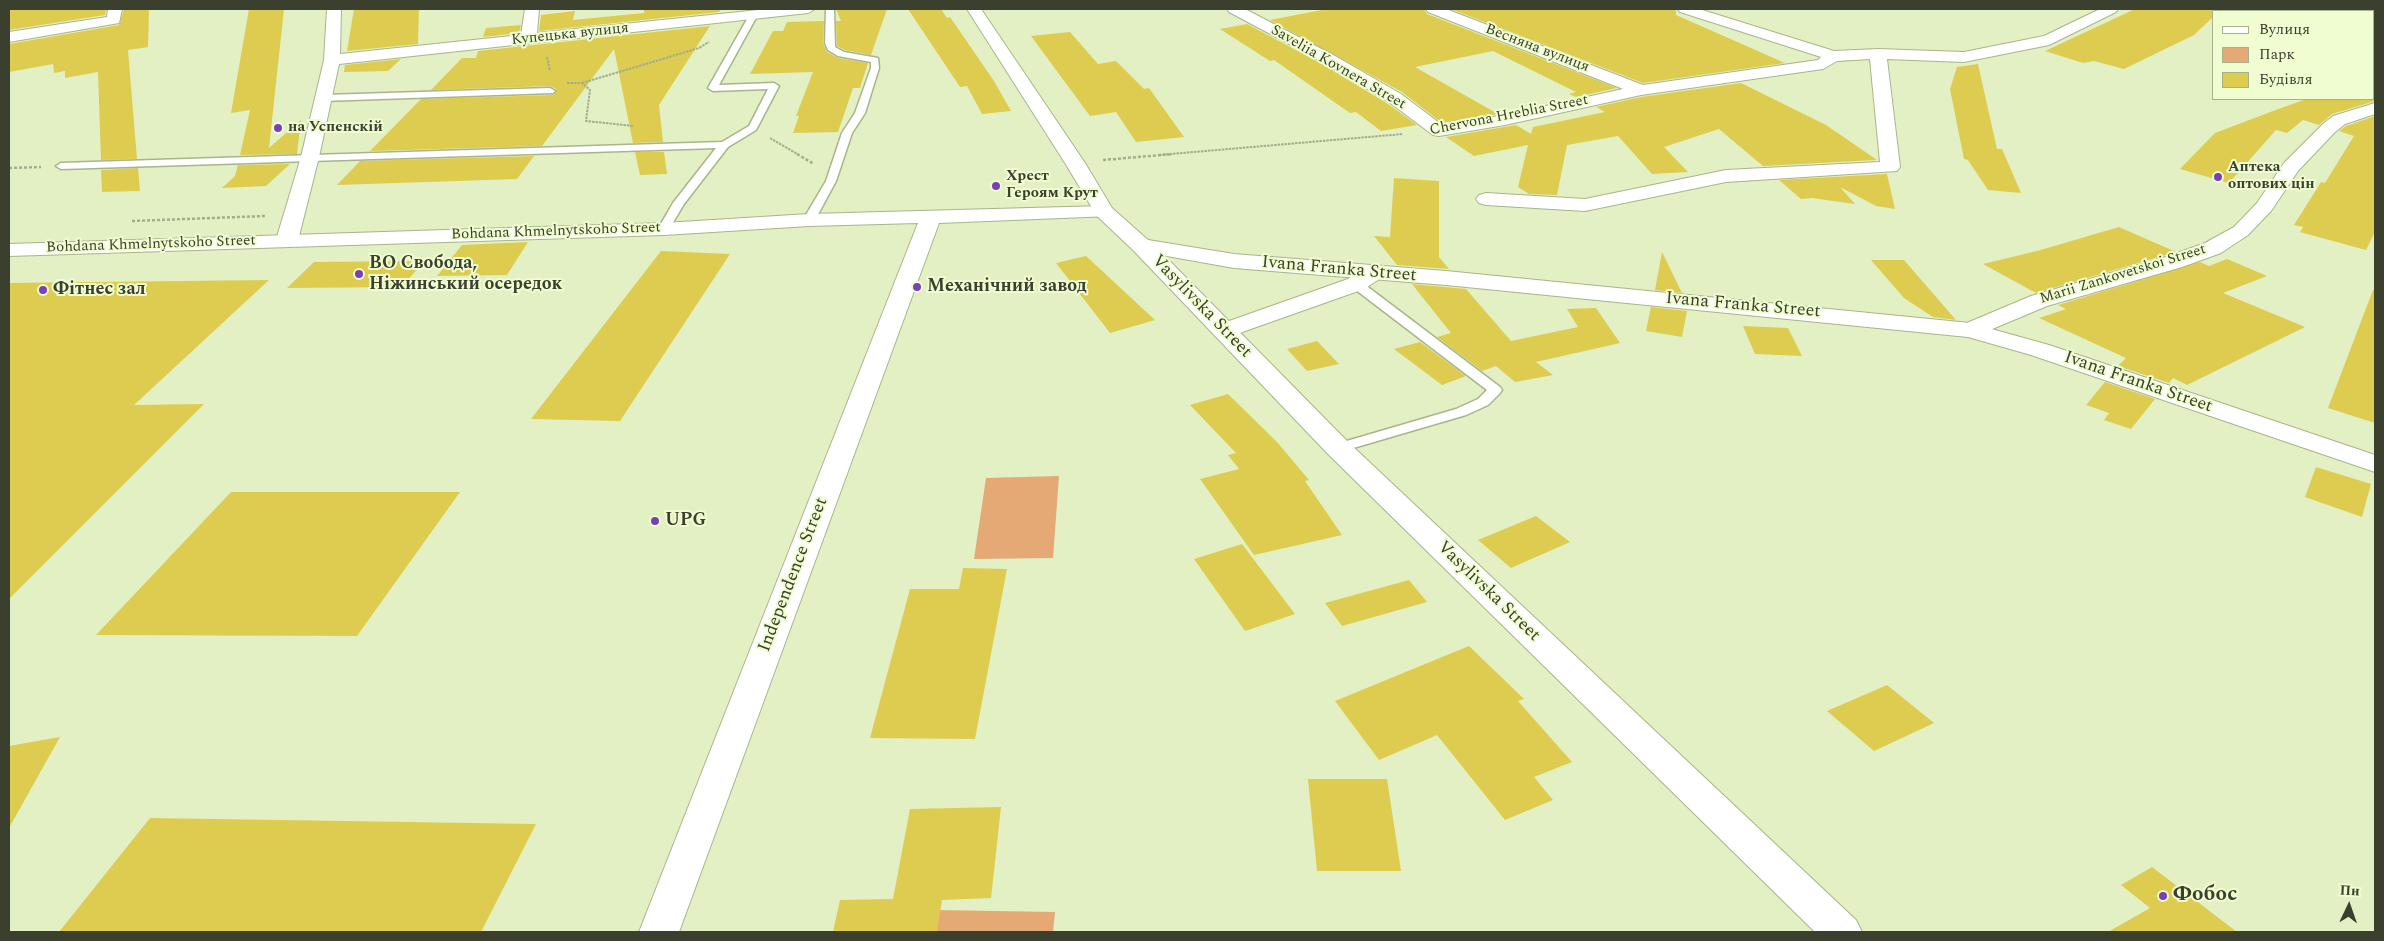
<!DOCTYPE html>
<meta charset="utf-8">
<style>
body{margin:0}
#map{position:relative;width:2384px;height:941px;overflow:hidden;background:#e2f0c4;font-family:Spectral,serif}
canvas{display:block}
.frame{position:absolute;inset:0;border:10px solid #3a3f2e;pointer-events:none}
.legend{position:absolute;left:2212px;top:10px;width:162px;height:90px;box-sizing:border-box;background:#effdd0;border:1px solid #a7b18f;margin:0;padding:6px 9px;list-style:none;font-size:15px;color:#3a3f2e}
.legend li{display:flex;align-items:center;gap:10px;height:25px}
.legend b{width:25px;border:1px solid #a7b18f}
.north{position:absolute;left:2324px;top:881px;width:50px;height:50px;-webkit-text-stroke:4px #effdd0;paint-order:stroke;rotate:3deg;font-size:14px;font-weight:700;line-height:20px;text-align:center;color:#3a3f2e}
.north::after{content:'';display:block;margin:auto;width:18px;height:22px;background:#3a3f2e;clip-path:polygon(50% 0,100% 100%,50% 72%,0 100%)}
</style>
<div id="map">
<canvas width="2384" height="941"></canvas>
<div class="frame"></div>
<ul class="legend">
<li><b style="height:6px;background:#fff"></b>Вулиця</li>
<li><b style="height:14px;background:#e4a975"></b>Парк</li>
<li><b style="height:14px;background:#ddcc50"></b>Будівля</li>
</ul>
<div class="north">Пн</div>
</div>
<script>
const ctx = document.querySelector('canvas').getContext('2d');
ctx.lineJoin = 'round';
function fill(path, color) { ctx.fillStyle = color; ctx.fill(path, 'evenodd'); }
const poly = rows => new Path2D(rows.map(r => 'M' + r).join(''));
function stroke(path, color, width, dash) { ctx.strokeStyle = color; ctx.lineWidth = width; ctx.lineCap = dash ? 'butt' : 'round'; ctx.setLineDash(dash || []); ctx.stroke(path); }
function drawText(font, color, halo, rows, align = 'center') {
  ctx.font = font + ' Spectral,serif'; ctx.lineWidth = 4; ctx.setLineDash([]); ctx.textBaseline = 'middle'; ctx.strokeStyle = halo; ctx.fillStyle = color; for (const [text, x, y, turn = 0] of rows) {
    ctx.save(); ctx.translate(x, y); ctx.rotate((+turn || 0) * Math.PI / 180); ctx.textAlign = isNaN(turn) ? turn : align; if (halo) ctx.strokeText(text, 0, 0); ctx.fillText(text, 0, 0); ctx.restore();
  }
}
fill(poly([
 [1059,476,1053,558,974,559,986,478],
 [935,910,1055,912,1053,932,930,932]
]), '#e4a975');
fill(poly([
 [9,9,106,9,105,15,9,30],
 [124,9,149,9,148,47,128,50,137,159,101,160,98,72,65,78,65,71,54,73,53,64,9,72,9,44,119,25],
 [249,9,284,9,269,148,301,120,297,154,240,155,250,110,231,113],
 [354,9,419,9,418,44,347,51],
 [657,9,721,9,719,12,539,31,541,15,575,11,573,20,644,13,644,10],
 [836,9,887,9,871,55,845,50,837,46,836,21,841,21],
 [908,9,941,9,947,18,950,17,994,81,1011,111,982,114,967,86,960,87],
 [1327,9,1424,9,1427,14,1617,88,1576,97,1569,94,1576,92,1493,51,1415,67,1498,114,1442,123,1402,92,1270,20],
 [1451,9,1676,9,1676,15,1785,63,1643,83],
 [2135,9,2220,9,2213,11,2213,17,2194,35,2124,69,2094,61,2083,63,2045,51],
 [824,21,823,43,827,52,838,58,868,63,860,88,853,88,838,132,793,133,799,116,796,116,813,72,750,74,773,31,783,31,787,22],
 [1247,24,1322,64,1388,104,1417,125,1381,131,1356,112,1350,113,1274,60,1270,61,1220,29],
 [521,25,519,33,483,37,486,28],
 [710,26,659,105,663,142,633,143,614,49,542,146,370,151,421,99,553,95,556,92,556,89,550,86,431,90,462,58,476,58,478,51],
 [1070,32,1098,64,1116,61,1144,89,1149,88,1184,137,1136,142,1116,112,1090,116,1031,36],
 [401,59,388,71,344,72,345,65],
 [1978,64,1997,149,2002,149,2021,193,1988,190,1968,160,1964,159,1950,89,1957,67],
 [2375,76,2375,101,2332,114,2319,125,2303,120,2287,133,2276,130,2229,183,2180,169,2215,133,2273,111,2306,99,2373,99,2373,77],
 [1741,83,1826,125,1877,160,1763,166,1719,129,1664,147,1688,172,1652,174,1618,136,1567,145,1557,195,1529,194,1518,187,1528,145,1474,156,1446,137,1516,125,1531,134,1533,127,1605,112,1596,107,1641,97],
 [2375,116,2375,232,2366,250,2300,232,2303,227,2294,225,2321,182,2325,183,2354,136,2339,131,2346,126],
 [635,152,664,152,667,174,640,175],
 [534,156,517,179,337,185,360,161],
 [290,164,266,186,222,188,235,176,238,165],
 [138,168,140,191,102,192,101,170],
 [1887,174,1895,209,1876,206,1840,187,1855,204,1812,198,1801,199,1779,180],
 [1394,178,1439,181,1439,257,1449,269,1397,265,1374,236,1390,237],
 [2119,227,2176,252,2036,293,1983,264,2037,251],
 [528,242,507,275,437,276,462,245],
 [661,251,730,254,620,421,531,419],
 [1662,252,1682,293,1655,290],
 [1086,256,1155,320,1110,333,1056,263],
 [2227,259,2267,276,2223,293,2305,327,2187,385,2173,378,2169,383,2118,366,2126,358,2039,318,2066,309,2058,305,2200,262,2209,266],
 [1871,260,1904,260,1956,320,1933,317,1904,298],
 [425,261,401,287,287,288,314,262],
 [269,280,134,405,204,404,9,599,9,283],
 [1412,284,1466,289,1511,341,1578,327,1567,309,1596,308,1620,343,1536,362,1553,375,1515,382,1496,366,1482,371,1437,337,1451,333],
 [2373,290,2375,290,2375,423,2328,408],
 [1651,307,1687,311,1682,337,1646,331],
 [1743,326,1788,328,1802,356,1755,354],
 [1317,341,1339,364,1307,371,1287,349],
 [1420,342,1466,376,1442,385,1394,349],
 [2105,382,2155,399,2131,429,2104,420,2109,413,2086,405],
 [1228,394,1277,442,1309,480,1305,481,1342,535,1254,555,1200,479,1239,469,1228,455,1236,453,1190,405],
 [2316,467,2371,484,2362,517,2305,497],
 [231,492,460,492,357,636,96,635],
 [1536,516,1570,542,1511,568,1478,540],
 [1242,544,1295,614,1245,631,1194,559],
 [963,568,1007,569,975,739,870,738,910,589,959,589],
 [1409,580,1427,602,1342,626,1325,603],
 [1469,646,1524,699,1518,701,1572,762,1534,777,1553,800,1505,820,1437,735,1379,760,1335,701],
 [1887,685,1934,723,1874,751,1827,711],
 [60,737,9,828,9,746],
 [1308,779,1387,779,1401,871,1317,871],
 [1001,807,991,898,942,900,937,932,833,932,840,900,893,899,910,809],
 [150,818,536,824,481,932,59,932],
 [2152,867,2237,932,2108,932,2150,908,2121,885]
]), '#ddcc50');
const service = poly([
 [826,9,834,9,835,47,844,52,878,58,879,68,865,113,852,133,836,181,815,220,809,223,803,220,826,181,842,133,855,113,871,68,871,62,838,56,828,50,825,43,826,9],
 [750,14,757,16,719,85,774,83,779,86,756,130,728,147,684,204,668,231,664,232,658,229,673,203,716,148,61,169,56,166,61,163,722,142,749,126,768,89,713,91,708,88,750,14],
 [550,88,555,91,553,93,323,101,318,98,323,95,550,88],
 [1356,280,1360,281,1500,387,1502,390,1500,393,1488,405,1466,415,1343,451,1333,451,1331,448,1333,445,1456,409,1478,399,1487,390,1352,287,1350,284,1352,281,1356,280]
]);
const minor = poly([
 [108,9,122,9,119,23,9,42,9,32,107,17,108,9],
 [327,9,341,9,340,54,521,35,525,9,539,9,537,33,768,9,815,9,808,13,339,64,319,157,298,240,294,244,287,246,280,244,276,240,301,157,324,60,327,9],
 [1227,9,1245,9,1335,56,1401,94,1442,125,1505,115,1623,89,1428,12,1426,9,1446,9,1643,85,1818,60,1821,57,1680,12,1678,9,1699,9,1834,51,1878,49,1964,52,2044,36,2100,9,2118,9,2116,12,2049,45,1964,62,1887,59,1900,167,1897,171,1726,182,1585,211,1486,205,1479,203,1476,199,1479,195,1486,193,1585,199,1726,170,1880,162,1870,59,1837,61,1823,69,1641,95,1505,125,1439,136,1433,135,1389,102,1323,62,1229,12,1227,9],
 [2375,103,2375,114,2345,124,2335,132,2298,171,2271,211,2248,235,2221,253,2182,267,2047,306,1978,335,1970,337,1962,335,1958,330,1962,325,2031,296,2166,257,2205,243,2234,227,2257,203,2284,163,2323,124,2333,116,2375,103],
 [1373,266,1381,268,1384,273,1381,278,1364,289,1231,336,1223,338,1215,336,1211,331,1215,326,1348,279,1365,268,1373,266]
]);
const tertiary = poly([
 [1104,206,1111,208,1114,212,1111,216,939,223,679,932,639,932,918,223,809,226,664,235,9,256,9,244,664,223,809,214,1104,206],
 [1141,239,1149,240,1348,442,1856,920,1862,932,1815,932,1328,454,1133,250,1130,245,1133,240,1141,239]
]);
const secondary = poly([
 [967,9,981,9,1085,163,1112,208,1148,240,1234,254,1446,271,1970,323,2049,345,2375,455,2375,472,2031,355,1968,337,1446,285,1234,268,1133,250,1097,216,1065,163,967,9]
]);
stroke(service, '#a8b58b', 3);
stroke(minor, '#a8b58b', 2);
stroke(tertiary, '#a8b58b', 2);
stroke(secondary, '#a8b58b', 2);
stroke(poly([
 [547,57,550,71],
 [567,83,582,83,590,90,586,121,634,126],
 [582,83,699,48,709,42],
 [770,138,799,155],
 [1159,155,1403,134]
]), '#a2ad8b', 2, [2.5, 1]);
stroke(poly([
 [797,154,814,164],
 [1103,160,1173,154],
 [9,168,41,167],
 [132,221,265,216]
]), '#a2ad8b', 2.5, [3, 2]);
fill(service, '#fff');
fill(minor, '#fff');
fill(tertiary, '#fff');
fill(secondary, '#fff');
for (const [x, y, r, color] of [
 [278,128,5,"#7841b8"],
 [2218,177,5,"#7841b8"],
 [996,186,5,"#7841b8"],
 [359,274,5,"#7841b8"],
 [917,287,5,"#7841b8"],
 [43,290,5,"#7841b8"],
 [655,521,5,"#7841b8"],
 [2163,896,5,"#7841b8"]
]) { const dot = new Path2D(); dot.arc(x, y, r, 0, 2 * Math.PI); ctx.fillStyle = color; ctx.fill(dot); stroke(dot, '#effdd0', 2); }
drawText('15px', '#3a3f2e', '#effdd0', [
 ["Купецька вулиця",570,35,-6],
 ["Весняна вулиця",1537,49,21],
 ["Saveliia Kovnera Street",1338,68,30],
 ["Chervona Hreblia Street",1509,116,-11],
 ["Bohdana Khmelnytskoho Street",556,232,-2],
 ["Bohdana Khmelnytskoho Street",151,245,-2],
 ["Marii Zankovetskoi Street",2123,275,-17]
]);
drawText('bold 15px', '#3a3f2e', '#effdd0', [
 ["на Успенскій",288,128],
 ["Аптека",2228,168],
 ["оптових цін",2228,185],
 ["Хрест",1006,177],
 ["Героям Крут",1006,194]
], 'left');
drawText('bold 18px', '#3a3f2e', '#effdd0', [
 ["ВО Свобода,",369,264],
 ["Ніжинський осередок",369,285],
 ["Механічний завод",927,287],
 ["Фітнес зал",53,290],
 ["UPG",665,521]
], 'left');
drawText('18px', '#3a3f2e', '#effdd0', [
 ["Ivana Franka Street",1339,270,5],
 ["Ivana Franka Street",1743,306,5],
 ["Vasylivska Street",1201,307,46],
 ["Ivana Franka Street",2138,383,19],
 ["Independence Street",794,575,-69],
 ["Vasylivska Street",1488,592,44]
]);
drawText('bold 21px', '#3a3f2e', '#effdd0', [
 ["Фобос",2173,896]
], 'left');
</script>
